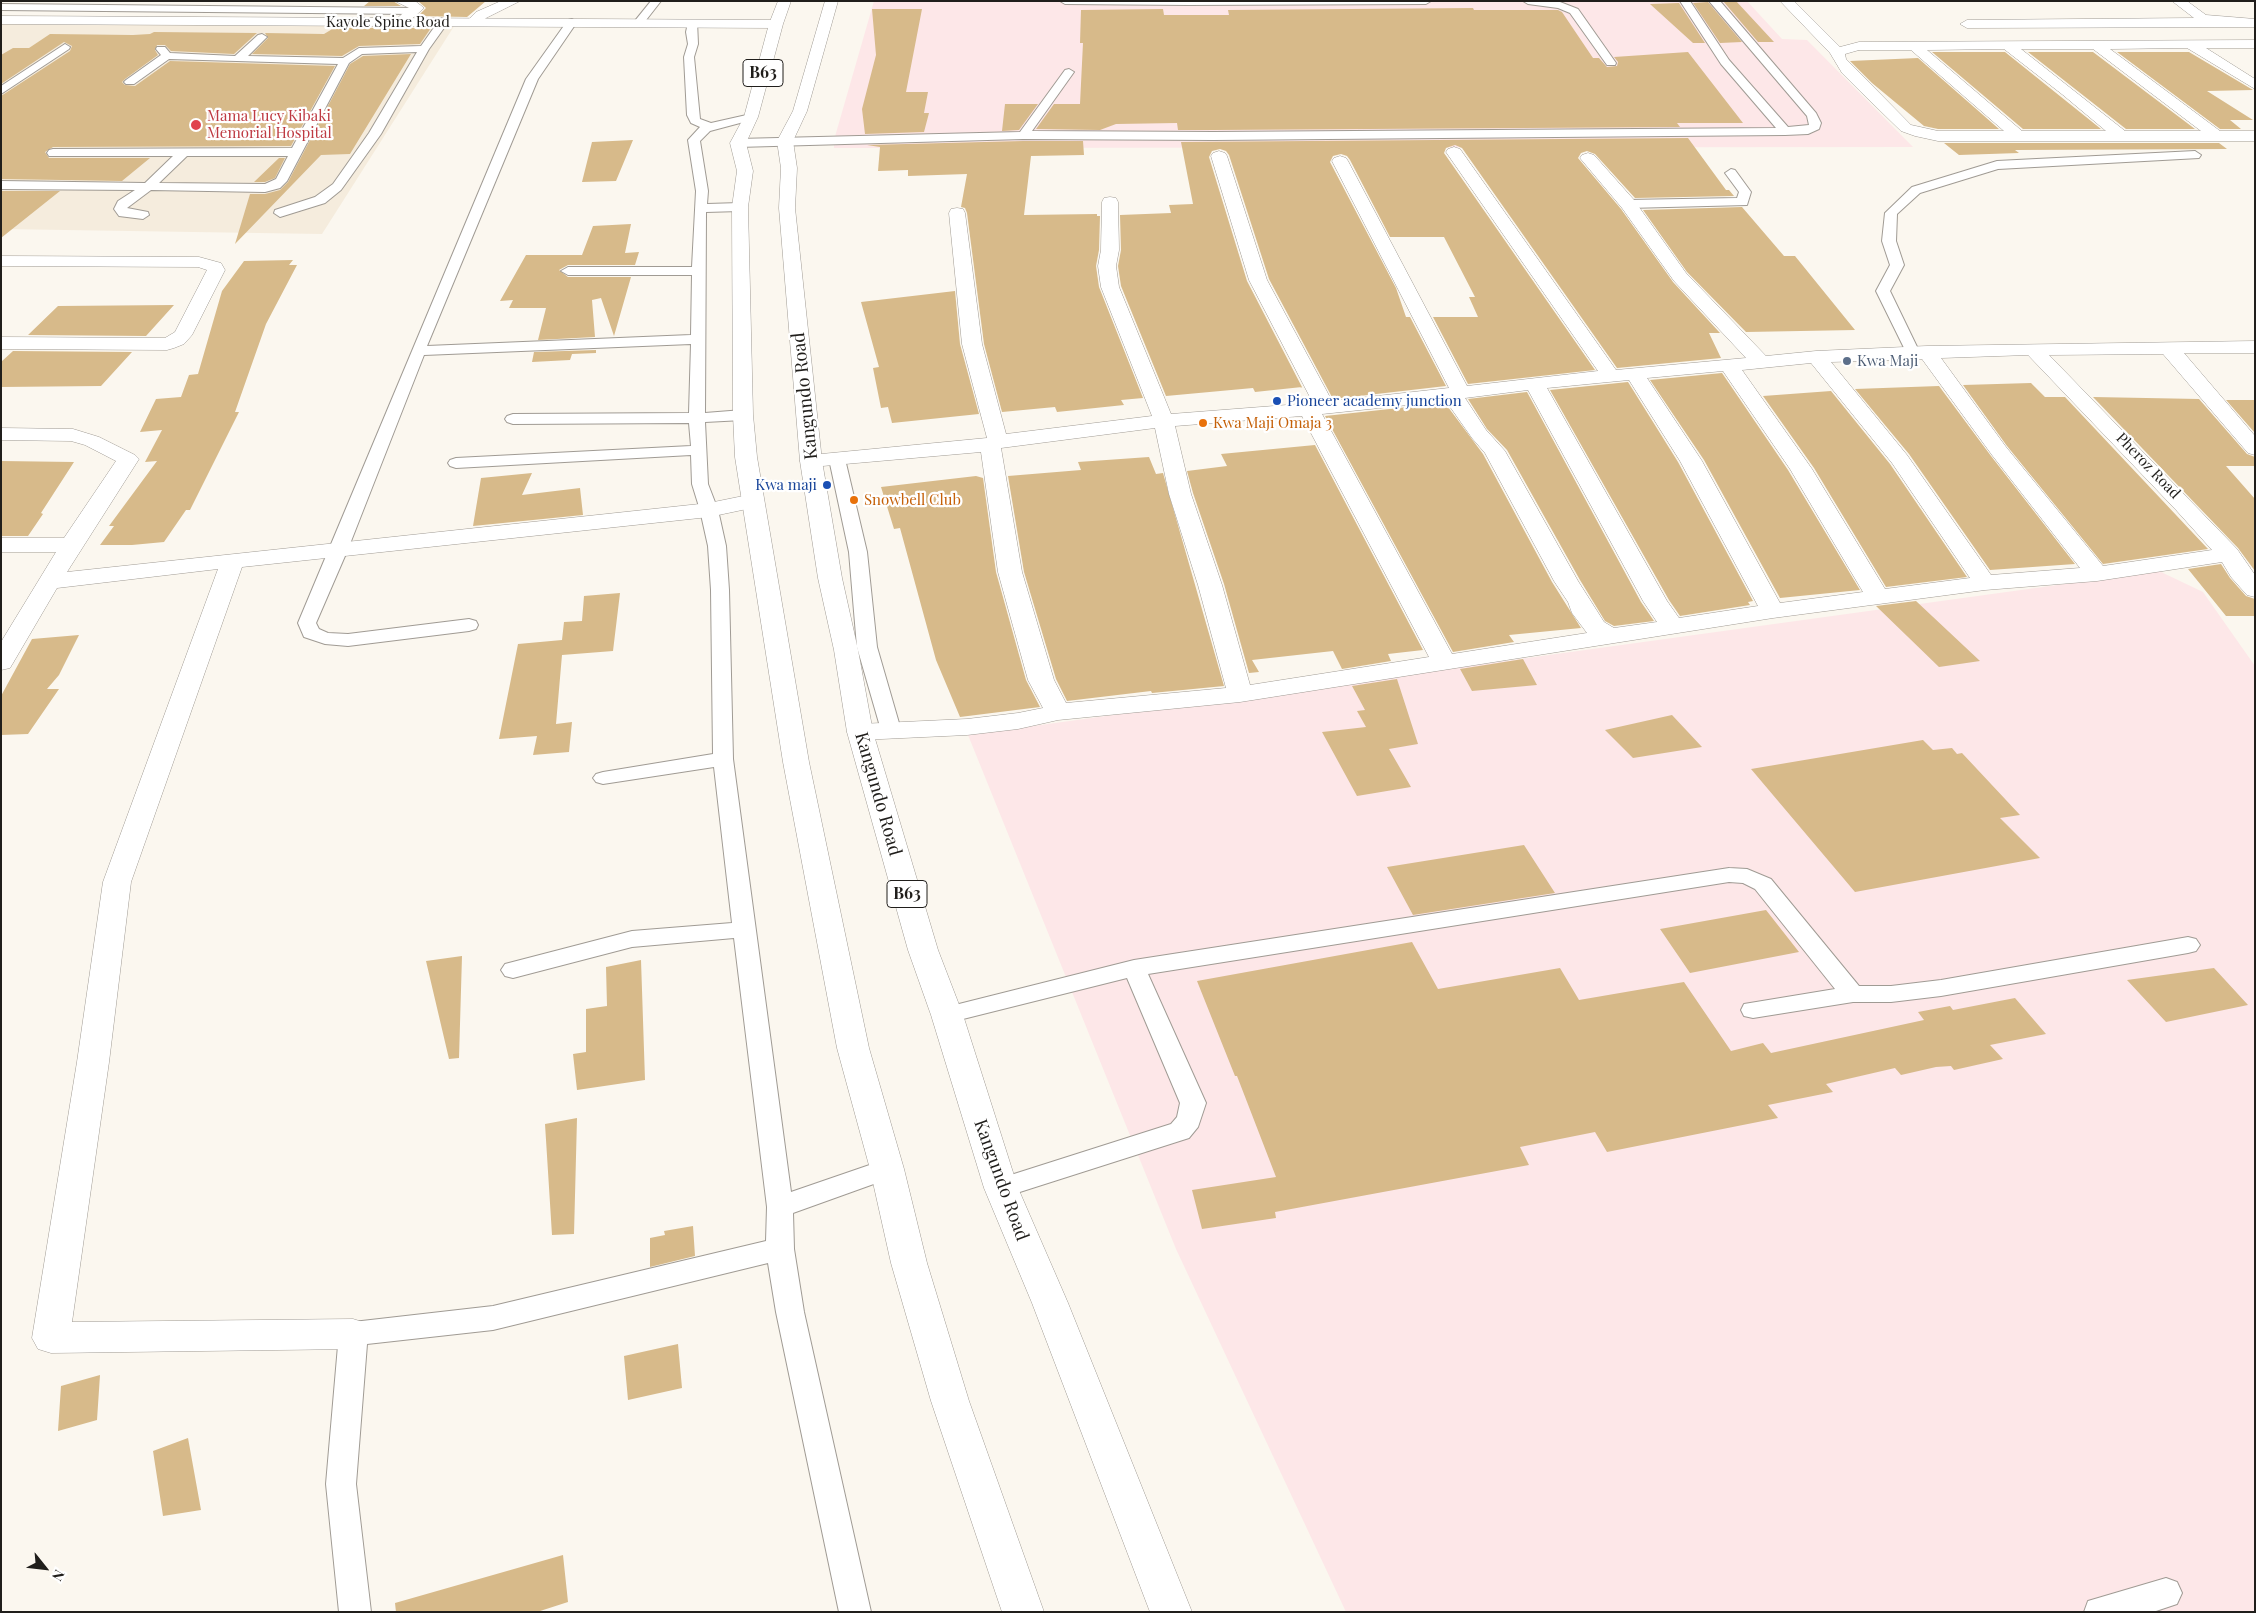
<!DOCTYPE html>
<style>
body{margin:0}
#map{position:relative;width:2256px;height:1613px;overflow:hidden;background:#fbf7ef;font-family:"Playfair Display",serif}
canvas{display:block}
.frame{position:absolute;inset:0;border:2px solid #201e1b;pointer-events:none}
.north{position:absolute;left:20px;top:1543px;width:50px;height:50px;-webkit-text-stroke:4px #fff;paint-order:stroke;rotate:119deg;font-size:14px;font-weight:700;line-height:20px;text-align:center;color:#201e1b}
.north::after{content:'';display:block;margin:auto;width:18px;height:22px;background:#201e1b;clip-path:polygon(50% 0,100% 100%,50% 72%,0 100%)}
</style>
<div id="map">
<canvas width="2256" height="1613"></canvas>
<div class="frame"></div>
<div class="north">N</div>
</div>
<script>
const ctx = document.querySelector('canvas').getContext('2d');
ctx.lineJoin = 'round';
function fill(path, color) { ctx.fillStyle = color; ctx.fill(path, 'evenodd'); }
const poly = rows => new Path2D(rows.map(r => 'M' + r).join(''));
function stroke(path, color, width, dash) { ctx.strokeStyle = color; ctx.lineWidth = width; ctx.lineCap = dash ? 'butt' : 'round'; ctx.setLineDash(dash || []); ctx.stroke(path); }
function drawText(font, color, halo, rows, align = 'center') {
  ctx.font = font + ' "Playfair Display",serif'; ctx.lineWidth = 4.5; ctx.setLineDash([]); ctx.textBaseline = 'middle'; ctx.strokeStyle = halo; ctx.fillStyle = color; for (const [text, x, y, turn = 0] of rows) {
    ctx.save(); ctx.translate(x, y); ctx.rotate((+turn || 0) * Math.PI / 180); ctx.textAlign = isNaN(turn) ? turn : align; if (halo) ctx.strokeText(text, 0, 0); ctx.fillText(text, 0, 0); ctx.restore();
  }
}
fill(poly([
 [874,1,1747,1,1782,39,1807,40,1913,147,834,148,834,140],
 [2159,571,2203,592,2255,666,2255,1612,1346,1612,1176,1249,968,735]
]), '#fde7e8');
fill(poly([
 [1,19,458,20,322,234,1,229]
]), '#f5ecdd');
fill(poly([
 [370,1,393,1,401,6,364,6],
 [418,1,486,1,467,17,418,16,426,8],
 [1723,1,1736,1,1774,42,1758,42],
 [1708,2,1742,42,1720,43,1693,3],
 [1679,3,1705,43,1693,43,1650,4],
 [1473,8,1474,10,1558,10,1562,12,1593,58,1599,58,1607,67,1617,66,1618,62,1614,57,1688,52,1743,123,1677,123,1680,127,1214,130,1178,130,1177,123,1116,124,1100,130,1036,129,1054,104,1080,104,1083,43,1080,43,1081,10,1163,9,1164,15,1229,15,1228,10],
 [872,9,922,9,906,92,928,92,924,113,929,113,924,132,865,134,862,109,876,55],
 [334,28,431,28,420,44,359,46,342,56,252,54,268,38,265,33,324,34],
 [154,32,257,33,234,54,171,51,165,45,157,45,155,50,158,55,125,79,122,82,125,85,135,86,170,61,335,66,291,146,53,147,45,152,49,158,150,158,122,181,1,179,1,96,70,51,72,46,64,42,1,84,1,55,13,48,29,48,50,34,133,35,150,34],
 [1932,52,2005,52,2101,129,2023,129],
 [2028,52,2093,52,2195,129,2126,129],
 [2117,52,2189,52,2253,90,2207,91,2253,120,2230,120,2241,129,2220,129],
 [411,54,350,154,321,155,235,244,250,194,265,194,280,190,288,182,350,64,363,56],
 [1918,58,1999,129,1938,129,1924,126,1872,83,1850,61],
 [1005,104,1038,104,1019,130,1002,131],
 [1688,138,1726,190,1729,190,1734,196,1635,198,1595,154,1587,151,1581,153,1578,158,1621,209,1673,282,1720,333,1709,333,1721,358,1617,368,1462,148,1455,145,1446,148,1444,153,1595,370,1468,384,1433,317,1478,317,1469,297,1475,297,1444,237,1390,237,1350,160,1347,156,1341,154,1333,156,1330,162,1396,288,1406,317,1410,317,1446,386,1333,399,1269,279,1229,155,1226,151,1220,149,1212,151,1209,157,1247,281,1303,389,1302,387,1255,392,1253,388,1166,396,1121,286,1118,266,1121,250,1120,215,1171,213,1169,205,1193,204,1181,142],
 [633,140,616,181,582,182,592,142],
 [1023,141,1083,141,1084,155,1031,156,1024,215,1097,214,1097,216,1100,216,1099,250,1096,266,1099,287,1143,398,1121,400,1124,405,1057,412,1055,407,1002,412,984,344,967,213,965,208,961,207,967,174,908,176,908,170,878,171,880,147,867,145],
 [1944,143,2219,143,2227,149,2015,150,2019,153,1959,155],
 [279,158,285,158,275,178,265,182,254,182],
 [1,191,60,191,1,238],
 [1742,207,1784,256,1795,256,1855,330,1746,332,1687,272,1643,210],
 [631,224,625,253,639,252,635,265,568,265,559,270,568,277,631,277,614,336,601,298,592,300,595,337,538,340,546,308,509,308,513,300,500,301,526,255,582,255,593,226],
 [293,260,289,265,297,265,266,324,235,412,239,412,190,510,186,510,164,542,132,545,100,545,114,526,109,526,157,461,145,462,162,430,140,432,156,399,181,397,189,375,198,374,222,291,244,261],
 [955,291,960,344,979,414,892,423,888,407,881,408,873,368,879,367,861,302],
 [174,305,146,336,28,335,58,306],
 [596,350,596,353,572,354,570,360,532,362,534,352],
 [13,351,132,352,101,386,1,387,1,362],
 [1722,373,1788,470,1860,590,1780,598,1704,460,1650,380],
 [1628,382,1678,462,1753,601,1748,602,1750,605,1680,616,1669,600,1550,390],
 [2031,383,2045,397,2065,397,2208,549,2103,564,2007,446,1963,385],
 [1939,386,1991,456,2075,564,1990,570,1909,454,1855,389],
 [1831,391,1890,464,1967,577,1886,587,1814,468,1763,396],
 [1527,392,1641,602,1654,621,1614,626,1605,621,1580,580,1507,450,1487,429,1468,399],
 [2093,397,2199,399,2247,454,2255,457,2255,466,2226,466,2255,499,2255,571,2238,548],
 [2226,400,2255,400,2255,433],
 [1445,403,1483,454,1552,582,1581,628,1509,635,1514,642,1453,652,1325,416],
 [1315,445,1423,650,1388,654,1391,661,1342,669,1333,651,1252,660,1259,672,1249,673,1224,584,1193,493,1187,471,1227,466,1221,454],
 [1149,457,1156,474,1163,473,1224,686,1152,693,1151,691,1067,701,1056,679,1024,572,1008,476,1081,470,1078,462],
 [1,461,74,462,41,513,43,514,28,536,1,536],
 [532,473,522,495,580,488,583,515,473,526,481,478],
 [976,476,983,478,996,572,1026,680,1040,707,960,717,936,660,900,528,894,529,881,487],
 [2221,564,2230,578,2246,596,2255,599,2255,616,2226,616,2188,569],
 [620,593,613,651,562,655,556,724,572,722,569,752,533,755,537,736,499,739,518,644,562,640,564,622,582,621,584,596],
 [1916,601,1980,661,1939,667,1876,606],
 [79,635,59,675,47,689,59,689,28,734,1,735,1,696,32,639],
 [1523,659,1537,685,1472,691,1460,669],
 [1397,679,1418,744,1389,749,1411,787,1357,796,1322,732,1366,727,1357,711,1365,710,1352,686],
 [1672,715,1702,747,1633,758,1605,730],
 [1923,740,1933,750,1952,748,1957,754,1962,753,2020,815,2000,818,2040,858,1855,892,1751,769],
 [1524,845,1555,893,1413,915,1387,867],
 [1766,910,1799,952,1690,973,1660,929],
 [1412,942,1438,989,1560,968,1579,1000,1684,982,1731,1051,1763,1043,1771,1053,1924,1020,1918,1012,1950,1006,1953,1010,2015,998,2046,1034,1990,1045,2003,1059,1954,1070,1951,1066,1936,1067,1901,1075,1895,1068,1826,1084,1833,1092,1768,1105,1778,1118,1607,1152,1595,1132,1520,1147,1529,1165,1275,1212,1276,1218,1202,1229,1192,1190,1276,1177,1237,1076,1235,1076,1197,981],
 [462,956,459,1058,449,1059,426,961],
 [641,960,645,1080,577,1090,573,1054,586,1052,586,1009,607,1006,606,967],
 [2214,968,2248,1005,2166,1022,2127,980],
 [577,1118,574,1234,552,1235,545,1124],
 [693,1226,695,1256,650,1267,650,1238,665,1235,664,1231],
 [678,1344,682,1388,628,1400,624,1356],
 [100,1375,97,1420,58,1431,61,1386],
 [188,1438,201,1510,163,1516,153,1451],
 [563,1555,568,1602,537,1612,396,1612,395,1603]
]), '#d7ba8a');
const lane = poly([
 [651,1,661,1,643,24,635,24,634,22,651,1],
 [1060,1,1431,1,1426,4,1188,5,1065,4,1060,1],
 [1523,1,1560,2,1578,9,1616,63,1615,65,1607,65,1570,13,1558,8,1528,4,1523,1],
 [1680,1,1690,1,1729,60,1788,127,1809,125,1807,116,1709,1,1720,1,1816,113,1821,123,1819,129,1808,134,1785,135,1214,140,1023,139,738,147,732,143,738,139,1020,132,1065,70,1069,69,1074,72,1032,131,1214,132,1776,128,1721,64,1680,1],
 [1,4,413,8,418,11,413,14,1,10,1,4],
 [444,18,449,21,429,49,381,134,341,190,325,203,280,217,274,213,275,210,315,197,333,184,369,133,417,52,362,54,349,63,287,181,280,188,265,192,151,190,127,208,148,212,149,215,143,219,119,216,114,209,118,201,135,190,1,189,1,181,145,183,173,156,49,156,47,153,49,150,53,149,292,148,338,64,169,59,134,84,126,84,124,82,126,80,161,55,156,49,157,47,165,47,170,53,235,56,258,35,262,34,267,37,248,56,343,58,359,48,421,46,440,19,444,18],
 [187,156,288,156,276,179,265,184,159,183,187,156],
 [572,19,577,22,538,79,427,346,691,335,692,275,568,275,561,271,568,267,692,267,696,191,688,140,700,127,691,123,687,115,684,57,688,44,686,32,688,23,689,21,697,21,698,44,694,57,700,119,711,123,751,114,757,117,755,119,710,131,700,141,708,191,707,204,740,203,746,207,740,211,706,212,705,413,743,410,749,412,751,415,749,418,743,420,705,422,708,484,718,510,726,546,729,590,733,759,791,1192,887,1159,896,1162,900,1169,896,1176,793,1213,794,1249,804,1312,871,1612,839,1612,776,1312,768,1263,493,1330,367,1344,356,1484,371,1612,339,1612,326,1484,339,1334,343,1326,353,1322,493,1306,766,1241,767,1207,734,938,632,947,513,978,505,976,501,970,505,964,632,931,732,923,714,767,603,784,596,782,593,778,596,774,603,772,713,754,711,590,708,546,700,510,692,484,691,455,456,468,450,466,448,463,450,460,456,458,691,446,689,423,513,424,507,422,505,419,507,416,513,414,689,413,691,344,424,355,348,549,316,623,319,629,328,633,348,634,469,619,476,621,478,625,476,629,469,631,348,646,325,644,304,637,298,623,526,79,568,20,572,19],
 [65,44,70,47,69,49,1,94,1,86,65,44],
 [2195,151,2201,155,2199,158,1998,169,1920,193,1897,214,1896,241,1904,265,1890,291,1920,353,1918,356,1913,357,1908,356,1876,291,1890,265,1882,241,1885,213,1912,187,1997,161,2195,151],
 [1731,169,1735,170,1751,192,1747,205,1628,208,1622,204,1628,200,1737,198,1739,192,1725,173,1731,169],
 [837,454,843,456,845,459,867,552,877,647,901,730,898,734,891,736,884,734,881,730,857,647,849,552,829,459,831,456,837,454],
 [1729,868,1747,869,1771,879,1859,986,1891,986,1941,980,2188,937,2196,939,2200,945,2196,951,2188,953,1941,996,1891,1002,1853,1002,1753,1018,1744,1016,1741,1010,1744,1004,1835,989,1755,889,1743,883,1729,882,1148,974,1206,1103,1198,1127,1189,1138,1001,1198,992,1195,988,1188,992,1181,1171,1124,1177,1117,1180,1103,1127,978,947,1023,938,1021,935,1015,938,1009,947,1007,1134,960,1729,868],
 [2166,1578,2177,1582,2182,1593,2177,1604,2153,1612,2084,1612,2088,1601,2166,1578]
]);
const street = poly([
 [395,1,415,1,424,8,406,24,401,25,394,21,409,8,395,1],
 [501,1,520,1,486,18,479,24,474,25,467,21,476,12,501,1],
 [1780,1,1794,1,1840,47,1859,42,2255,40,2255,48,2206,48,2255,79,2255,89,2187,48,2110,49,2220,131,2255,131,2255,141,1938,141,1915,136,1901,131,1860,91,1842,73,1830,53,1780,1],
 [2004,49,2063,95,2106,131,2022,131,1927,50,2004,49],
 [2021,49,2093,49,2201,131,2125,131,2021,49],
 [1859,50,1911,50,2004,131,1938,131,1911,125,1846,59,1845,54,1859,50],
 [2172,1,2187,1,2206,15,2255,19,2255,27,1967,28,1960,24,1967,20,2194,18,2172,1],
 [1454,147,1460,149,1616,370,1746,358,1674,281,1622,208,1580,158,1582,155,1588,153,1594,155,1634,200,1686,273,1766,356,1816,351,1927,346,2255,341,2255,353,2184,353,2255,436,2255,455,2248,453,2163,354,2049,355,2237,549,2255,575,2255,597,2247,595,2231,577,2222,562,2097,581,1985,590,1773,618,1240,702,1058,720,1018,729,967,735,860,740,851,738,847,732,851,726,860,724,967,719,1018,713,1043,708,1028,680,998,572,981,452,811,467,803,466,800,461,803,456,811,455,987,438,962,344,949,213,951,209,957,208,963,209,965,213,982,344,1006,434,1152,416,1101,287,1098,266,1101,250,1102,202,1104,198,1110,197,1116,198,1118,202,1119,250,1116,266,1119,287,1171,414,1313,403,1249,280,1211,156,1213,153,1219,151,1225,153,1227,156,1267,280,1332,401,1449,388,1332,161,1334,158,1340,156,1346,158,1348,161,1467,386,1598,371,1446,152,1448,149,1454,147],
 [2028,355,2176,510,2212,550,2103,566,2006,447,1941,358,2028,355],
 [1922,359,1992,455,2080,568,1991,575,1907,455,1831,362,1922,359],
 [1811,363,1892,463,1970,578,1885,589,1812,469,1742,370,1811,363],
 [1723,371,1790,469,1863,592,1780,603,1702,461,1647,378,1723,371],
 [1629,380,1680,461,1758,606,1679,618,1667,601,1547,388,1629,380],
 [1528,390,1643,601,1657,622,1614,628,1604,622,1578,581,1505,451,1486,430,1465,398,1528,390],
 [1446,401,1472,438,1485,453,1554,581,1568,602,1572,613,1587,633,1452,654,1322,414,1446,401],
 [1302,416,1429,657,1250,685,1222,585,1191,494,1175,426,1302,416],
 [1155,428,1169,494,1198,585,1226,688,1066,703,1054,680,1022,572,1001,448,1155,428],
 [1,256,199,257,221,263,225,270,192,335,184,344,174,348,167,350,1,349,1,337,165,338,175,332,207,270,198,267,1,266,1,256],
 [1,428,73,429,99,437,135,455,139,459,67,572,709,503,753,494,761,496,764,501,761,506,709,517,242,567,131,882,109,1062,72,1322,353,1319,366,1323,372,1334,366,1345,353,1349,51,1353,38,1349,32,1338,77,1062,103,882,218,569,57,588,13,663,10,668,1,670,1,642,56,552,1,552,1,538,64,538,116,461,85,445,71,441,1,440,1,428]
]);
const secondary = poly([
 [1,16,776,20,783,24,776,28,1,24,1,16]
]);
const highway = poly([
 [778,1,791,1,783,24,758,117,746,143,753,171,748,207,753,415,757,457,809,762,869,1048,904,1169,927,1263,969,1401,1044,1612,1002,1612,931,1401,891,1263,870,1169,837,1048,783,762,735,457,733,415,732,207,737,171,730,143,744,117,769,24,778,1],
 [825,1,838,1,807,111,793,141,797,168,795,208,822,461,842,578,858,650,873,732,938,950,963,1015,1018,1188,1068,1303,1192,1612,1150,1612,1032,1303,984,1188,931,1015,908,950,847,732,834,650,818,578,800,461,779,208,781,168,777,141,793,111,825,1]
]);
stroke(lane, '#a09b94', 2);
stroke(street, '#a09b94', 1);
stroke(secondary, '#a09b94', 1);
stroke(highway, '#a09b94', 1);
fill(lane, '#fff');
fill(street, '#fff');
fill(secondary, '#fff');
fill(highway, '#fff');
for (const [x, y, r, color] of [
 [196,125,6,"#e0444e"],
 [1847,361,5,"#5c6f8a"],
 [1277,401,5,"#1a4fb4"],
 [1203,423,5,"#e8710a"],
 [827,485,5,"#1a4fb4"],
 [854,500,5,"#e8710a"]
]) { const dot = new Path2D(); dot.arc(x, y, r, 0, 2 * Math.PI); ctx.fillStyle = color; ctx.fill(dot); stroke(dot, '#fff', 2); }
drawText('15px', '#201e1b', '#fff', [
 ["Kayole Spine Road",388,22],
 ["Pheroz Road",2148,466,46]
]);
drawText('15px', '#be3a42', '#fff', [
 ["Mama Lucy Kibaki",207,116],
 ["Memorial Hospital",207,133]
], 'left');
drawText('15px', '#4e5e75', '#fff', [
 ["Kwa Maji",1857,361]
], 'left');
drawText('15px', '#164399', '#fff', [
 ["Pioneer academy junction",1287,401],
 ["Kwa maji",817,485,"right"]
], 'left');
drawText('15px', '#c56008', '#fff', [
 ["Kwa Maji Omaja 3",1213,423],
 ["Snowbell Club",864,500]
], 'left');
for (const [x, y, w] of [
 [763,73,40],
 [907,894,40]
]) { const box = new Path2D(); box.roundRect(x - w / 2, y - 13.5, w, 27, 4); ctx.fillStyle = '#fff'; ctx.fill(box); stroke(box, '#201e1b', 1); }
drawText('bold 16px', '#201e1b', null, [
 ["B63",763,73],
 ["B63",907,894]
]);
drawText('18px', '#201e1b', '#fff', [
 ["Kangundo Road",805,396,-96],
 ["Kangundo Road",878,794,74],
 ["Kangundo Road",1001,1180,70]
]);
</script>
